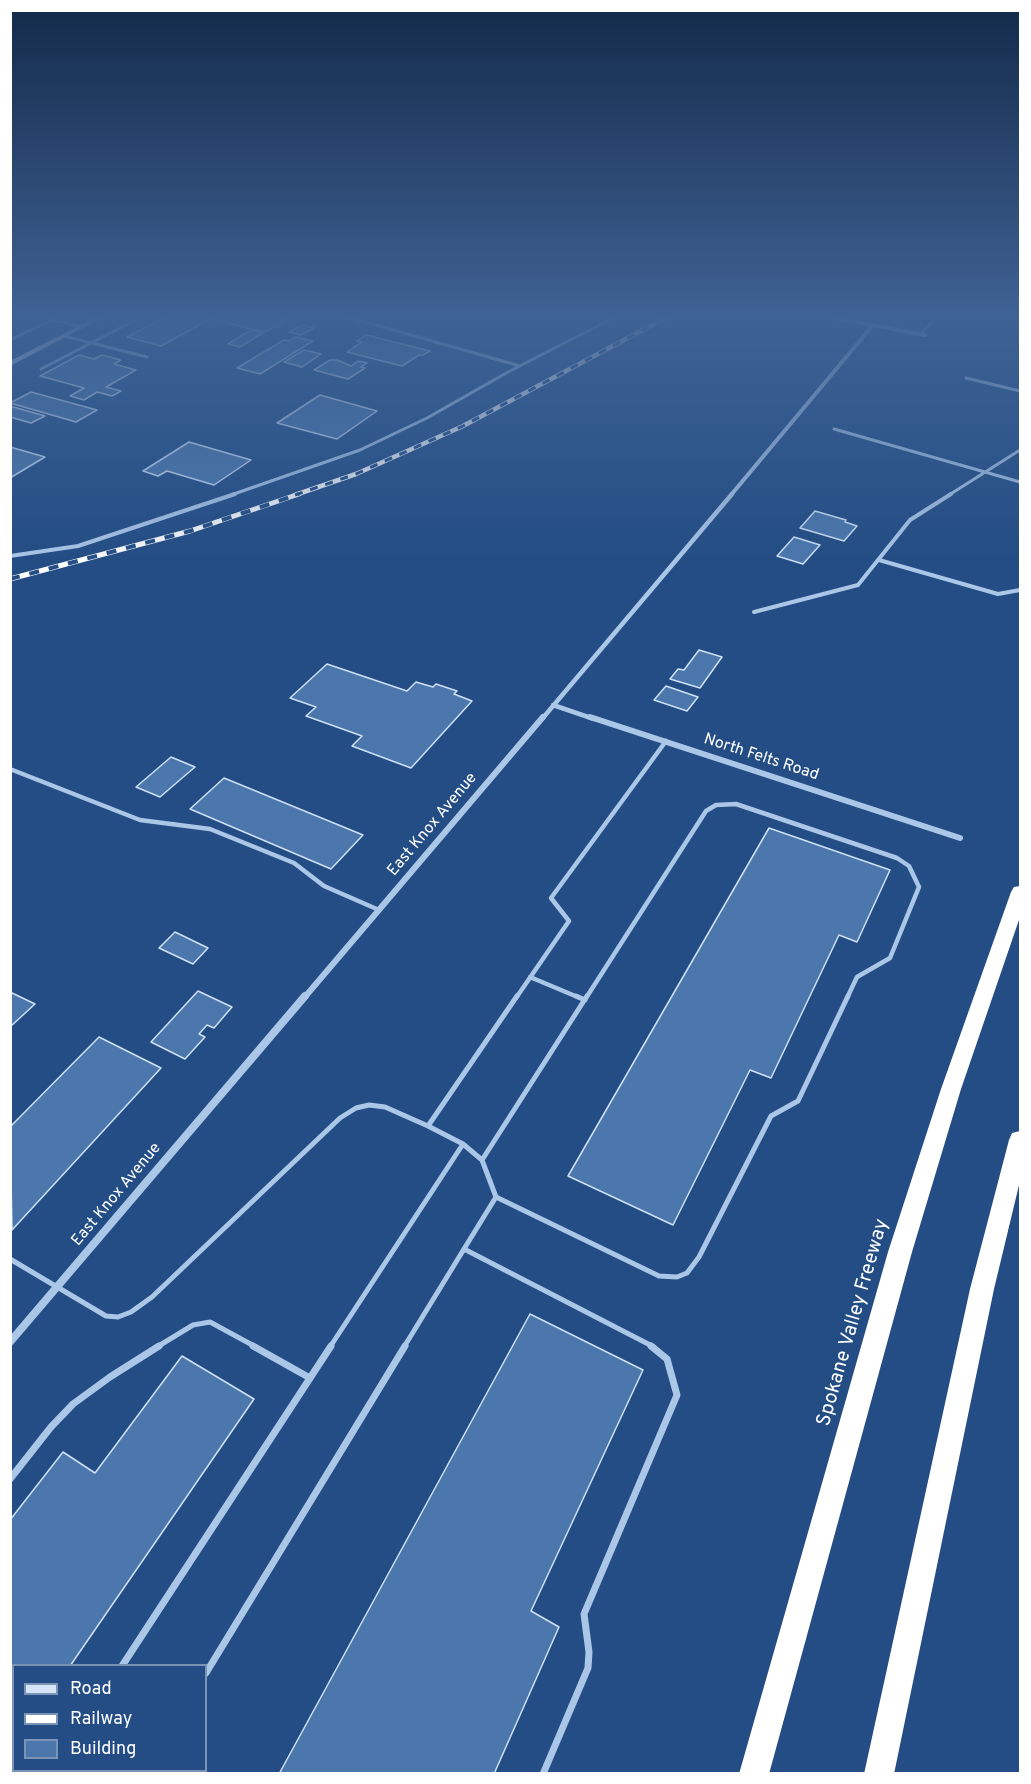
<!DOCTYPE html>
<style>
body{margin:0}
#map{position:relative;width:1031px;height:1784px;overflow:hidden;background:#234d84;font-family:Overpass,sans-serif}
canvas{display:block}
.frame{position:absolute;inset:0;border:12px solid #fff;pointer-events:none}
.legend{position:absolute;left:12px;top:1664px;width:195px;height:108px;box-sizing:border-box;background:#234d84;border:2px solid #7b94b5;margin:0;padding:8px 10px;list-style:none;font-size:18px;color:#fff}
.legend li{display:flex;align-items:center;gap:12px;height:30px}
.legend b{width:30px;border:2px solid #7b94b5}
</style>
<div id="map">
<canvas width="1031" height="1784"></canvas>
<div class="frame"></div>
<ul class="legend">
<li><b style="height:8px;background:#d5e4f7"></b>Road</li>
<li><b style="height:8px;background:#fff"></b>Railway</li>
<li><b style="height:16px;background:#4b77ac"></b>Building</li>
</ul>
</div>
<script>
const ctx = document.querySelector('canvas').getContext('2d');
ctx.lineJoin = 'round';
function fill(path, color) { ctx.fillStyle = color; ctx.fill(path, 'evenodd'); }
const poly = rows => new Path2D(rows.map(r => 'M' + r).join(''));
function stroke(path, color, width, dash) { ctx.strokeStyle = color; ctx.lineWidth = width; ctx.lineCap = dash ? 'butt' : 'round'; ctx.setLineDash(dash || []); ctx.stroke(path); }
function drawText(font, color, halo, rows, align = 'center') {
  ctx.font = font + ' Overpass,sans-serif'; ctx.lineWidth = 4.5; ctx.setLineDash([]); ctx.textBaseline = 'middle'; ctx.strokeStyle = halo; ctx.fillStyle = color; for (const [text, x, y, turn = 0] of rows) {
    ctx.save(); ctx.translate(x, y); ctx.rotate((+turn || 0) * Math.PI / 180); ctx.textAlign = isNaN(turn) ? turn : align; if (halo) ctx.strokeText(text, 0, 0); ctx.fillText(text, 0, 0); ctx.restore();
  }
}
const building = poly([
 [167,316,197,316,210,319,161,346,127,337,167,316],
 [197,316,293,316,265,332,197,316],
 [302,325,314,328,301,335,289,332,302,325],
 [251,330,263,333,240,347,228,344,251,330],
 [366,335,430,351,423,355,419,355,402,366,347,352,362,342,357,341,366,335],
 [295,337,313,341,260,374,237,368,284,340,289,341,295,337],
 [304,350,321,354,302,367,284,362,304,350],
 [79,355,94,359,102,355,121,360,114,364,136,370,106,387,121,391,112,396,97,392,84,400,70,396,84,388,40,376,79,355],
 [330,360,337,360,351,366,358,361,367,363,361,367,365,368,348,379,314,370,330,360],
 [31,392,97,410,76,422,10,403,31,392],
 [320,395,377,411,337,439,277,423,320,395],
 [10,406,45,416,31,423,10,417,10,406],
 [189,442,251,460,214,485,167,471,158,476,143,471,189,442],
 [10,447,45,457,10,478,10,447],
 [815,511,846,520,845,522,857,526,844,541,800,528,815,511],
 [794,537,820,545,803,564,777,556,794,537],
 [699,650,722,657,700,688,670,679,678,669,684,670,699,650],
 [327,664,407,691,416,682,433,687,436,684,457,691,454,694,472,701,411,768,352,746,362,736,306,716,316,707,290,698,327,664],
 [666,686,698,697,687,711,654,700,666,686],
 [171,757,195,767,160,797,136,787,171,757],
 [224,778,363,835,331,869,190,809,224,778],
 [769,828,890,870,857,942,839,935,771,1078,750,1070,673,1225,568,1176,769,828],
 [175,932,208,948,193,964,159,948,175,932],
 [198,991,232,1007,214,1028,207,1025,199,1034,205,1037,185,1059,151,1042,198,991],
 [10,992,35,1004,10,1027,10,992],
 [99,1037,161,1068,12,1230,10,1127,99,1037],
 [530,1314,643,1370,531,1611,559,1627,494,1774,279,1774,530,1314],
 [182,1356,254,1399,70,1666,14,1666,14,1748,10,1752,10,1520,63,1452,95,1473,182,1356]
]);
fill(building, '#4b77ac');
stroke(building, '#cfe1f6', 1.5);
stroke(poly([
 [37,316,83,327],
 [351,318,520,366],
 [920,334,938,316],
 [64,336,147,357],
 [10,340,60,316],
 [41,369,143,316],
 [966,378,1020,391],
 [834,429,1020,482],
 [231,495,360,450,427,418,508,372,617,316],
 [949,495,1020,450]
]), '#abc7e8', 3);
stroke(poly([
 [10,556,78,546,235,494],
 [879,560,998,594,1020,590],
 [754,612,858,585,910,520,951,494]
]), '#abc7e8', 4);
stroke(poly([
 [10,769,140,820,210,829,294,863,324,886,379,910],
 [530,977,580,998],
 [516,998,569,921,551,898,666,741],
 [586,998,706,811,716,805,736,804,897,858,909,866,919,887,890,958,857,977,847,998]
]), '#abc7e8', 4.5);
stroke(poly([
 [576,996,585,1000],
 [428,1126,517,996],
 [482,1160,587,996],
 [496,1197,659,1276,677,1277,687,1273,699,1257,771,1116,798,1101,848,996],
 [10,1259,106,1316,118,1317,131,1312,152,1297,340,1118,356,1108,369,1105,385,1107,428,1126,463,1144,482,1160,496,1197,464,1249],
 [157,1347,193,1325,210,1322,256,1347],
 [330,1347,463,1144],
 [404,1347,464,1249,654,1347]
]), '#abc7e8', 5);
stroke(poly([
 [253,1346,310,1378],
 [10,1479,51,1427,73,1404,110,1377,159,1346],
 [122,1666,331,1346],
 [206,1673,405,1346],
 [51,1774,53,1770],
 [144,1774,146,1770],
 [543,1774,588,1668,589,1652,584,1614,677,1395,667,1359,651,1346]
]), '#abc7e8', 7);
stroke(poly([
 [340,316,351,318],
 [825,316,925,335],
 [731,495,873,325]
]), '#abc7e8', 4);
stroke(poly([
 [553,705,594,719],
 [542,719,732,494]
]), '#abc7e8', 4.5);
stroke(poly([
 [590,717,960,838],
 [304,998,543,717]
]), '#abc7e8', 6);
stroke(poly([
 [10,1342,305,996]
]), '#abc7e8', 8);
fill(poly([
 [98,316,106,316,10,366,10,361,98,316]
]), '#d5e4f7');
fill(poly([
 [1020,886,1020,917,961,1089,912,1252,769,1774,739,1774,888,1252,941,1089,1011,892,1014,887,1020,886],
 [1020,1131,1020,1181,994,1289,894,1774,864,1774,970,1289,1009,1140,1012,1133,1020,1131]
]), '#fff');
const railFar1 = poly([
 [295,495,356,474,463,426,669,316]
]);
const rail = poly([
 [10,579,190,531,299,494]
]);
stroke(railFar1, '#fff', 4.5);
stroke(rail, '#fff', 5);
stroke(railFar1, '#234d84', 3, [8]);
stroke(rail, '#234d84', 4, [10]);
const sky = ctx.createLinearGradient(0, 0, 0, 566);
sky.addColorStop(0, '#132a49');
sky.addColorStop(0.56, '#3f6294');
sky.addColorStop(1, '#3f629400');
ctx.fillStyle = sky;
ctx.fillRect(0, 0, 1031, 566);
drawText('16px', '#fff', '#234d84', [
 ["North Felts Road",761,758,18],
 ["East Knox Avenue",433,825,-50],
 ["East Knox Avenue",117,1195,-50]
]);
drawText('20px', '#fff', '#234d84', [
 ["Spokane Valley Freeway",854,1323,-74]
]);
</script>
